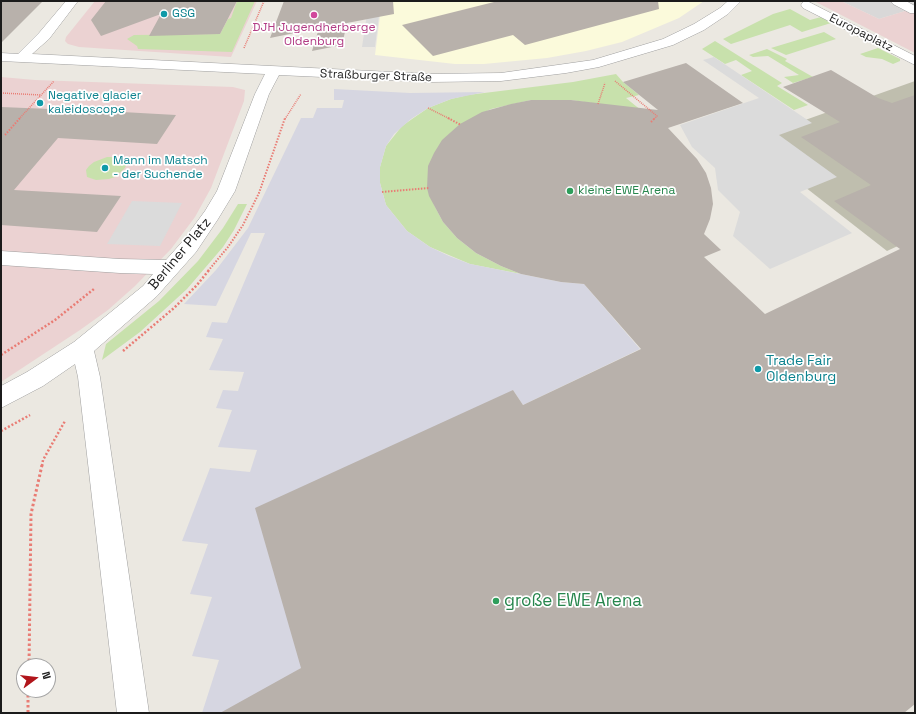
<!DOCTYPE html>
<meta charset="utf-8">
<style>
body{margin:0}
#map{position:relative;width:916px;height:714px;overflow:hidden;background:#ebe8e1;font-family:"Space Grotesk",sans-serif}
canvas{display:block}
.frame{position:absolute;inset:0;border:2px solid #1b1b1b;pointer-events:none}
.north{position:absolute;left:16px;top:658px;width:40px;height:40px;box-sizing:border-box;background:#fff;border:1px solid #a4a4a4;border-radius:50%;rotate:75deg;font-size:11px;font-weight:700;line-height:16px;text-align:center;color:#1b1b1b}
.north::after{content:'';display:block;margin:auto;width:14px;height:18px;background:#b1151b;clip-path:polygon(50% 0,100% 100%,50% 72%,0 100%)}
</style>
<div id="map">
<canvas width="916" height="714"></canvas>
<div class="frame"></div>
<div class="north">N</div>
</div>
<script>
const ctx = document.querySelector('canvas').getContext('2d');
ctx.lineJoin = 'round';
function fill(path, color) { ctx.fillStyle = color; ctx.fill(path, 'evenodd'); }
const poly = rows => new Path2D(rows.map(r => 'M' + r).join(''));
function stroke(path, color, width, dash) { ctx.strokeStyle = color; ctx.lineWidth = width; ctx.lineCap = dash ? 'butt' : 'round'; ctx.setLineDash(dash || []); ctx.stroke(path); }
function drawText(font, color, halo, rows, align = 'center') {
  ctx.font = font + ' "Space Grotesk",sans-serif'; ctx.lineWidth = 3.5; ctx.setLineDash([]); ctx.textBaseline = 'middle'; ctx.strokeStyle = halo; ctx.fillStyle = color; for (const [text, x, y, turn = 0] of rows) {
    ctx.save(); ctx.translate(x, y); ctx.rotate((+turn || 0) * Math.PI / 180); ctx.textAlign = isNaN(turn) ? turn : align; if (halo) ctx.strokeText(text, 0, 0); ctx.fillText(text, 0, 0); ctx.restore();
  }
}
fill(poly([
 [841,1,915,1,915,8,879,19]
]), '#d9d8d8');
fill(poly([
 [95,1,257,1,231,57,79,47,68,44,65,41,66,37],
 [814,1,841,1,879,19,915,8,915,53],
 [1,77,35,80,233,87,245,90,244,101,211,188,195,217,171,249,135,286,108,310,80,330,1,382]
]), '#ebd2d2');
fill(poly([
 [382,1,704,1,679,18,622,42,586,51,547,58,484,64,455,64,375,55]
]), '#fbfadb');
fill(poly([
 [915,81,915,238,887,251,746,141]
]), '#bfbeae');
fill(poly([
 [237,1,255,1,232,52,138,49,137,46,127,39,134,35,220,34,228,19,231,18],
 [790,9,810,20,821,17,831,23,802,32,790,25,731,44,723,39,773,14],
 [824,32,836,39,786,55,771,48],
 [715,41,782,83,777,86,808,105,794,110,741,75,752,71,736,60,725,64,702,49],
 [878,48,900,59,900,61,893,64,882,59,866,57,860,54],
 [767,49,787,59,785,61,813,77,793,83,784,77,799,75,768,56,753,57,749,55],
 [616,74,623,82,639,95,626,98,647,115,598,104,571,100,531,100,491,109,483,113,429,188,434,205,443,222,457,238,476,253,501,266,521,274,470,264,430,247,407,231,386,205,380,183,380,167,386,146,402,126,428,108,451,99,468,95,573,82],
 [107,157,119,157,123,159,126,166,124,169,115,177,109,179,96,180,87,177,86,170,89,166,94,162],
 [238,204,247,204,234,230,223,247,187,289,140,332,102,360,106,344,159,301,198,261,223,228]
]), '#c8e1ac');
fill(poly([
 [369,1,381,1,375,47,362,47],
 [714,57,812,123,779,135,837,177,800,192,852,233,770,269,733,236,740,212,718,190,715,168,692,147,680,125,759,98,703,60],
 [132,201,182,203,160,246,107,244]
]), '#dbdbdb');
fill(poly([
 [334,89,410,93,485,92,451,99,428,108,411,119,394,134,386,146,380,167,380,183,386,205,407,231,430,247,449,256,470,264,561,282,584,284,640,349,523,405,513,390,301,668,238,713,202,713,219,660,192,656,212,597,190,594,208,544,182,541,210,468,250,472,257,450,218,447,232,410,216,408,223,390,238,391,244,372,209,370,223,339,206,337,212,322,227,323,265,233,251,233,216,306,184,304,216,270,248,228,301,118,313,118,317,108,342,108,344,100,334,100]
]), '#d6d6e1');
fill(poly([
 [1,1,43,1,1,43],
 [106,1,237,1,220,34,149,36,161,14,101,36,91,20],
 [284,1,393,1,394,14,347,23,342,45,312,51,319,28,270,38],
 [498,1,658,1,659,9,525,45,513,35,433,56,402,25],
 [686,63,743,103,668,128,697,159,706,173,711,188,713,204,710,219,704,234,721,250,704,257,765,314,900,249,834,201,871,185,801,137,840,122,783,87,831,70,878,98,892,103,915,95,915,704,904,713,220,713,301,668,255,508,513,390,523,405,641,349,584,284,561,282,521,274,501,266,476,253,457,238,443,222,429,196,427,188,428,166,434,153,442,140,460,124,482,112,511,104,531,100,571,100,658,110,623,82],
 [1,107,50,109,51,108,176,115,157,144,58,138,14,190,121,196,97,232,1,225]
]), '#b8b1ab');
const minor = poly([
 [66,1,78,1,49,39,32,54,431,74,501,73,593,60,663,39,694,24,720,8,728,1,741,1,728,14,704,30,673,45,599,67,566,73,501,81,431,82,279,75,269,94,235,191,218,219,196,252,157,296,94,351,100,377,149,713,117,713,78,377,75,364,43,386,1,408,1,386,27,372,74,342,143,286,153,274,120,273,1,265,1,251,120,259,166,260,182,242,205,211,217,191,255,94,265,74,1,61,1,53,18,54,39,33,66,1],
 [807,1,915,56,915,65,803,8,801,5,803,2,807,1],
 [891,1,906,1,915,6,915,13,910,13,893,4,891,1]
]);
stroke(minor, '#9f9f9f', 1);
stroke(poly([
 [244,48,264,1],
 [615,81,657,116,654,119],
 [1,93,41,95],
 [598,104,605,83],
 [428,108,450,119],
 [19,119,54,81],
 [285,119,301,94]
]), '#e97c74', 1.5, [1, 1]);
stroke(poly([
 [448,118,461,125],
 [651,122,655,118],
 [5,135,20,118],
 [382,192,429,188],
 [208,271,228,247,243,225,259,193,285,118]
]), '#e97c74', 2, [1.5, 1.5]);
stroke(poly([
 [123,351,174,308,197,285,209,270],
 [1,355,55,320,94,289],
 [1,431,30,415],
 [42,466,43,460,65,421]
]), '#e97c74', 2.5, [2, 2]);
stroke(poly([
 [29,666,31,514,42,465],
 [28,690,28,713]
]), '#e97c74', 3, [2.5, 2.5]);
fill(minor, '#fff');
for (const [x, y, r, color] of [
 [164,14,4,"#0f9aa8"],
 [314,15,4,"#d1479c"],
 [40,103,4,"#0f9aa8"],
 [105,168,4,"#0f9aa8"],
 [570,191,4,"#2e9e5b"],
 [758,369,4,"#0f9aa8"],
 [496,601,4,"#2e9e5b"]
]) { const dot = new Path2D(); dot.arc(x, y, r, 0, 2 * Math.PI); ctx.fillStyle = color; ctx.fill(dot); stroke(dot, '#fff', 1.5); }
drawText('12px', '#0d838f', '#fff', [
 ["GSG",172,14],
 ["Negative glacier",48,96],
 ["kaleidoscope",48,110],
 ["Mann im Matsch",113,161],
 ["- der Suchende",113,175]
], 'left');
drawText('12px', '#b23c85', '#fff', [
 ["DJH Jugendherberge",314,28],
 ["Oldenburg",314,42]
]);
drawText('12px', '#1b1b1b', '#fff', [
 ["Europaplatz",861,33,27],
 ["Straßburger Straße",376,76,2]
]);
drawText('12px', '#27864d', '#fff', [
 ["kleine EWE Arena",578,191]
], 'left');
drawText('14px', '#1b1b1b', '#fff', [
 ["Berliner Platz",180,254,-50]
]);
drawText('14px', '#0d838f', '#fff', [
 ["Trade Fair",766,361],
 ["Oldenburg",766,377]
], 'left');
drawText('17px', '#27864d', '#fff', [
 ["große EWE Arena",504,601]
], 'left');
</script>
